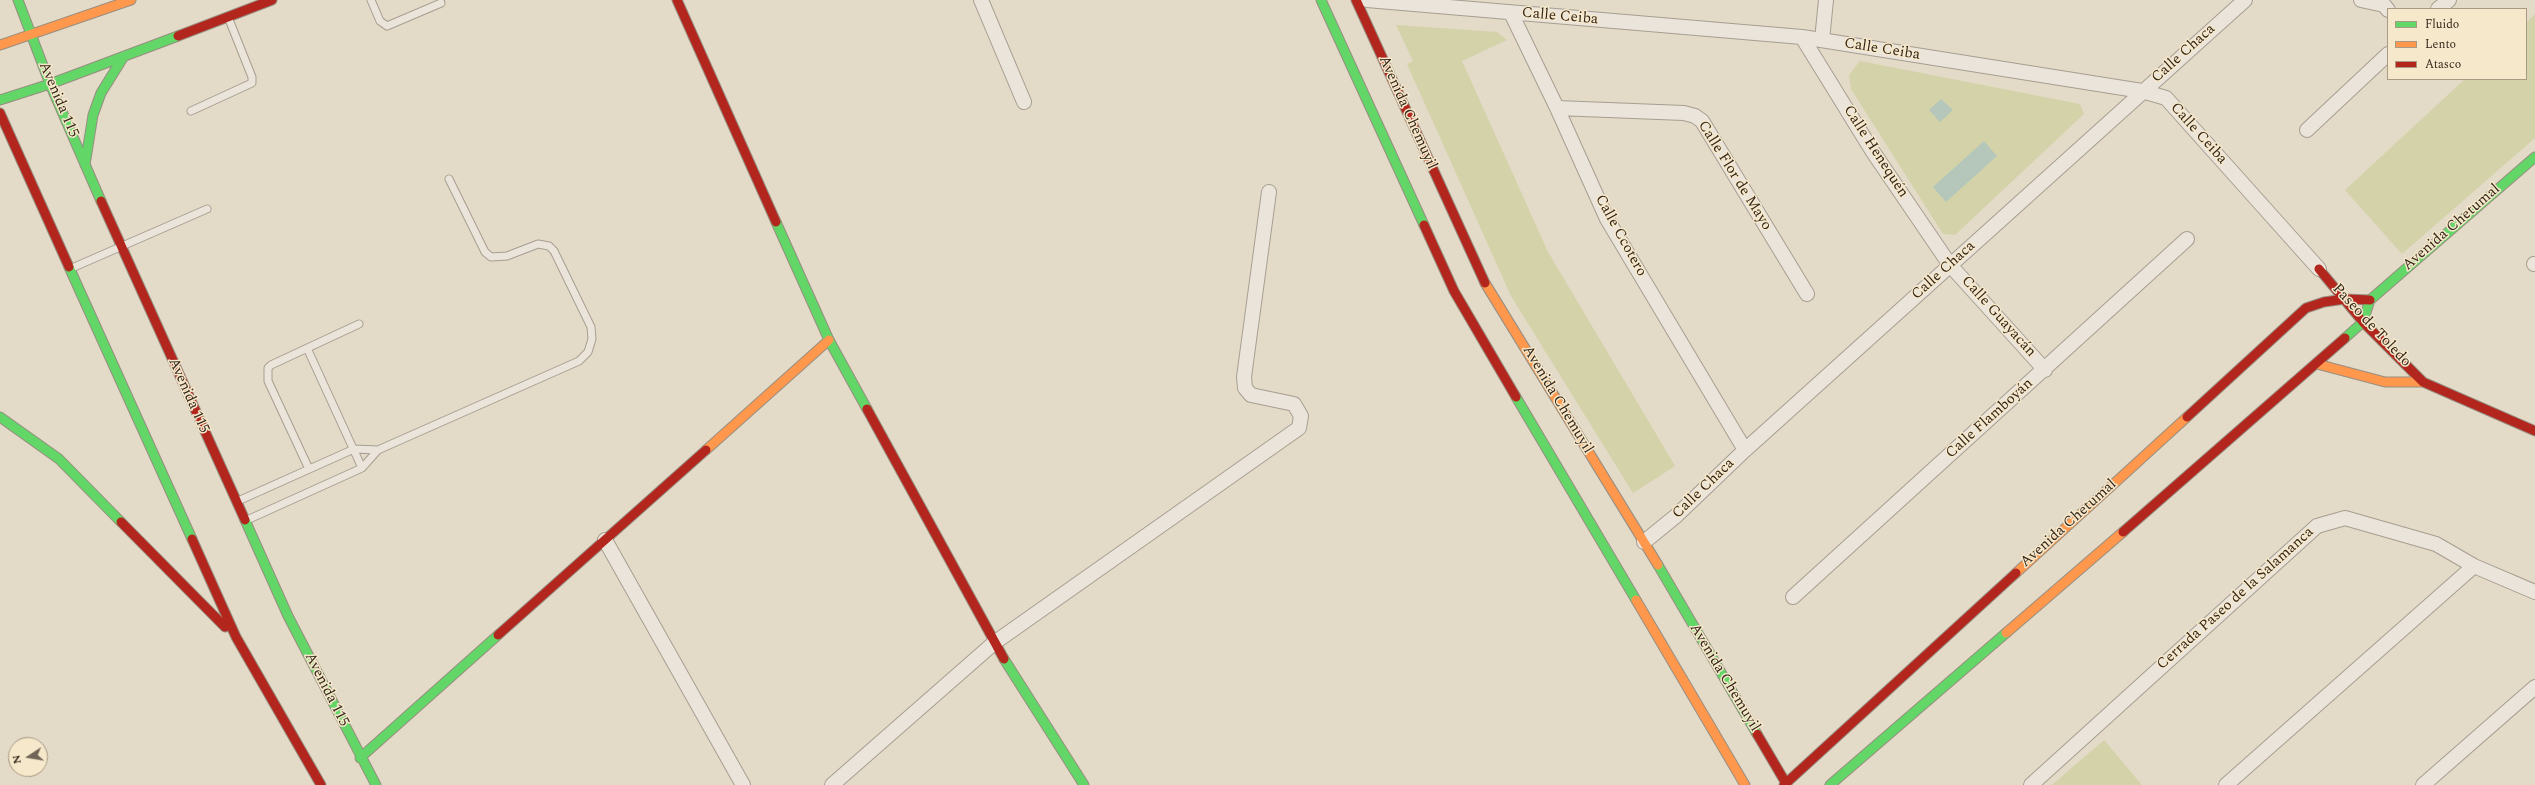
<!DOCTYPE html>
<meta charset="utf-8">
<style>
body{margin:0}
#map{position:relative;width:2535px;height:785px;overflow:hidden;background:#e3dac7;font-family:Spectral,serif}
canvas{display:block}
.legend{position:absolute;left:2387px;top:8px;width:140px;height:72px;box-sizing:border-box;background:#f6e8cb;border:1px solid #a89a84;margin:0;padding:5px 7px;list-style:none;font-size:12px;color:#34261a}
.legend li{display:flex;align-items:center;gap:8px;height:20px}
.legend b{width:20px;border:1px solid #a89a84}
.north{position:absolute;left:8px;top:737px;width:40px;height:40px;box-sizing:border-box;background:#f6e8cb;border:1px solid #a89a84;border-radius:50%;rotate:258deg;font-size:11px;font-weight:700;line-height:16px;text-align:center;color:#34261a}
.north::after{content:'';display:block;margin:auto;width:14px;height:18px;background:#716557;clip-path:polygon(50% 0,100% 100%,50% 72%,0 100%)}
</style>
<div id="map">
<canvas width="2535" height="785"></canvas>
<ul class="legend">
<li><b style="height:5px;background:#63d668"></b>Fluido</li>
<li><b style="height:5px;background:#ff974d"></b>Lento</li>
<li><b style="height:5px;background:#b3261e"></b>Atasco</li>
</ul>
<div class="north">N</div>
</div>
<script>
const ctx = document.querySelector('canvas').getContext('2d');
ctx.lineJoin = 'round';
function fill(path, color) { ctx.fillStyle = color; ctx.fill(path, 'evenodd'); }
const poly = rows => new Path2D(rows.map(r => 'M' + r).join(''));
function stroke(path, color, width, dash) { ctx.strokeStyle = color; ctx.lineWidth = width; ctx.lineCap = dash ? 'butt' : 'round'; ctx.setLineDash(dash || []); ctx.stroke(path); }
function drawText(font, color, halo, rows, align = 'center') {
  ctx.font = font + ' Spectral,serif'; ctx.lineWidth = 3; ctx.setLineDash([]); ctx.textBaseline = 'middle'; ctx.strokeStyle = halo; ctx.fillStyle = color; for (const [text, x, y, turn = 0] of rows) {
    ctx.save(); ctx.translate(x, y); ctx.rotate((+turn || 0) * Math.PI / 180); ctx.textAlign = isNaN(turn) ? turn : align; if (halo) ctx.strokeText(text, 0, 0); ctx.fillText(text, 0, 0); ctx.restore();
  }
}
fill(poly([
 [2535,14,2535,138,2402,254,2345,190,2465,79,2526,79,2526,23],
 [1396,25,1497,32,1507,40,1462,61,1548,252,1675,466,1633,493,1511,296,1407,64,1413,61],
 [1860,61,2080,104,2084,114,1955,235,1943,234,1851,89,1849,75],
 [2104,740,2142,785,2052,785]
]), '#d4d2a9');
fill(poly([
 [1941,99,1953,110,1940,122,1929,110],
 [1984,141,1997,156,1946,202,1933,187]
]), '#b4c7ba');
const lane = poly([
 [371,0,380,21,387,26,441,3],
 [191,111,252,83,252,77,228,17],
 [72,268,207,209],
 [307,348,362,468],
 [378,450,579,361,588,352,592,339,591,327,554,251,549,246,538,244,507,256,491,257,485,252,449,179],
 [309,469,268,381,268,368,271,365,359,324],
 [238,501,354,449,378,450,362,468,247,520]
]);
const street = poly([
 [981,0,1024,102],
 [1367,0,1802,37,2142,91,2166,98,2319,269],
 [2361,0,2384,5,2388,10],
 [2438,9,2449,0],
 [1511,13,1557,108,1607,219,1745,450],
 [1802,37,1873,152,1950,265,2045,370],
 [1822,40,1826,0],
 [1557,108,1684,113,1695,116,1702,121,1807,294],
 [2307,130,2388,54],
 [2534,264,2535,264],
 [605,540,743,785],
 [1644,542,1676,516,1745,450,2245,0],
 [1793,597,2187,239],
 [832,785,994,643,1299,428,1301,416,1294,404,1251,395,1245,388,1244,377,1269,192],
 [2031,785,2317,526,2345,518,2436,544,2474,566,2535,592],
 [2226,785,2474,566],
 [2423,785,2535,687]
]);
const fast = poly([
 [18,0,50,84,101,201],
 [1321,0,1424,225],
 [0,100,50,84,178,36],
 [85,165,93,115,101,93,124,56],
 [776,222,829,340,867,409],
 [69,267,192,539],
 [2345,338,2363,322,2370,300,2535,157],
 [1516,397,1636,600],
 [0,417,59,459,121,522],
 [245,520,288,616,376,785],
 [1658,565,1757,734],
 [1004,659,1084,785],
 [360,758,498,635],
 [1830,785,2006,633]
]);
const slow = poly([
 [0,45,131,0],
 [1485,283,1658,565],
 [2317,364,2385,382,2423,382],
 [706,450,829,340],
 [2016,573,2187,417],
 [1636,600,1745,785],
 [2006,633,2123,532]
]);
const jam = poly([
 [677,0,776,222],
 [1356,0,1485,283],
 [178,36,272,0],
 [0,113,69,267],
 [101,201,245,520],
 [1424,225,1454,291,1516,397],
 [2319,269,2363,322,2423,382,2535,431],
 [867,409,1004,659],
 [2187,417,2306,308,2324,302,2345,299,2370,300],
 [121,522,225,627],
 [2123,532,2345,338],
 [192,539,236,637,321,785],
 [498,635,706,450],
 [1757,734,1787,785],
 [1784,785,2016,573]
]);
stroke(lane, '#a79e91', 9);
stroke(street, '#a79e91', 16);
stroke(fast, '#978e81', 11);
stroke(slow, '#978e81', 11);
stroke(jam, '#978e81', 11);
stroke(lane, '#eae4da', 7);
stroke(street, '#eae4da', 14);
stroke(fast, '#63d668', 9);
stroke(slow, '#ff974d', 9);
stroke(jam, '#b3261e', 9);
drawText('15px', '#34261a', '#f6e8cb', [
 ["Calle Ceiba",1560,17,5],
 ["Calle Ceiba",1882,50,9],
 ["Calle Chaca",2184,54,-42],
 ["Avenida 115",58,100,67],
 ["Avenida Chemuyil",1407,113,66],
 ["Calle Ceiba",2198,134,48],
 ["Calle Henequén",1875,152,57],
 ["Calle Flor de Mayo",1734,176,58],
 ["Avenida Chetumal",2452,228,-41],
 ["Calle Ccotero",1620,236,61],
 ["Calle Chaca",1944,271,-42],
 ["Calle Guayacán",1998,317,48],
 ["Paseo de Toledo",2371,326,47],
 ["Avenida 115",188,396,66],
 ["Avenida Chemuyil",1557,400,59],
 ["Calle Flamboyán",1990,419,-42],
 ["Calle Chaca",1704,489,-44],
 ["Avenida Chetumal",2069,524,-42],
 ["Cerrada Paseo de la Salamanca",2236,599,-42],
 ["Avenida Chemuyil",1724,678,59],
 ["Avenida 115",326,690,63]
]);
</script>
